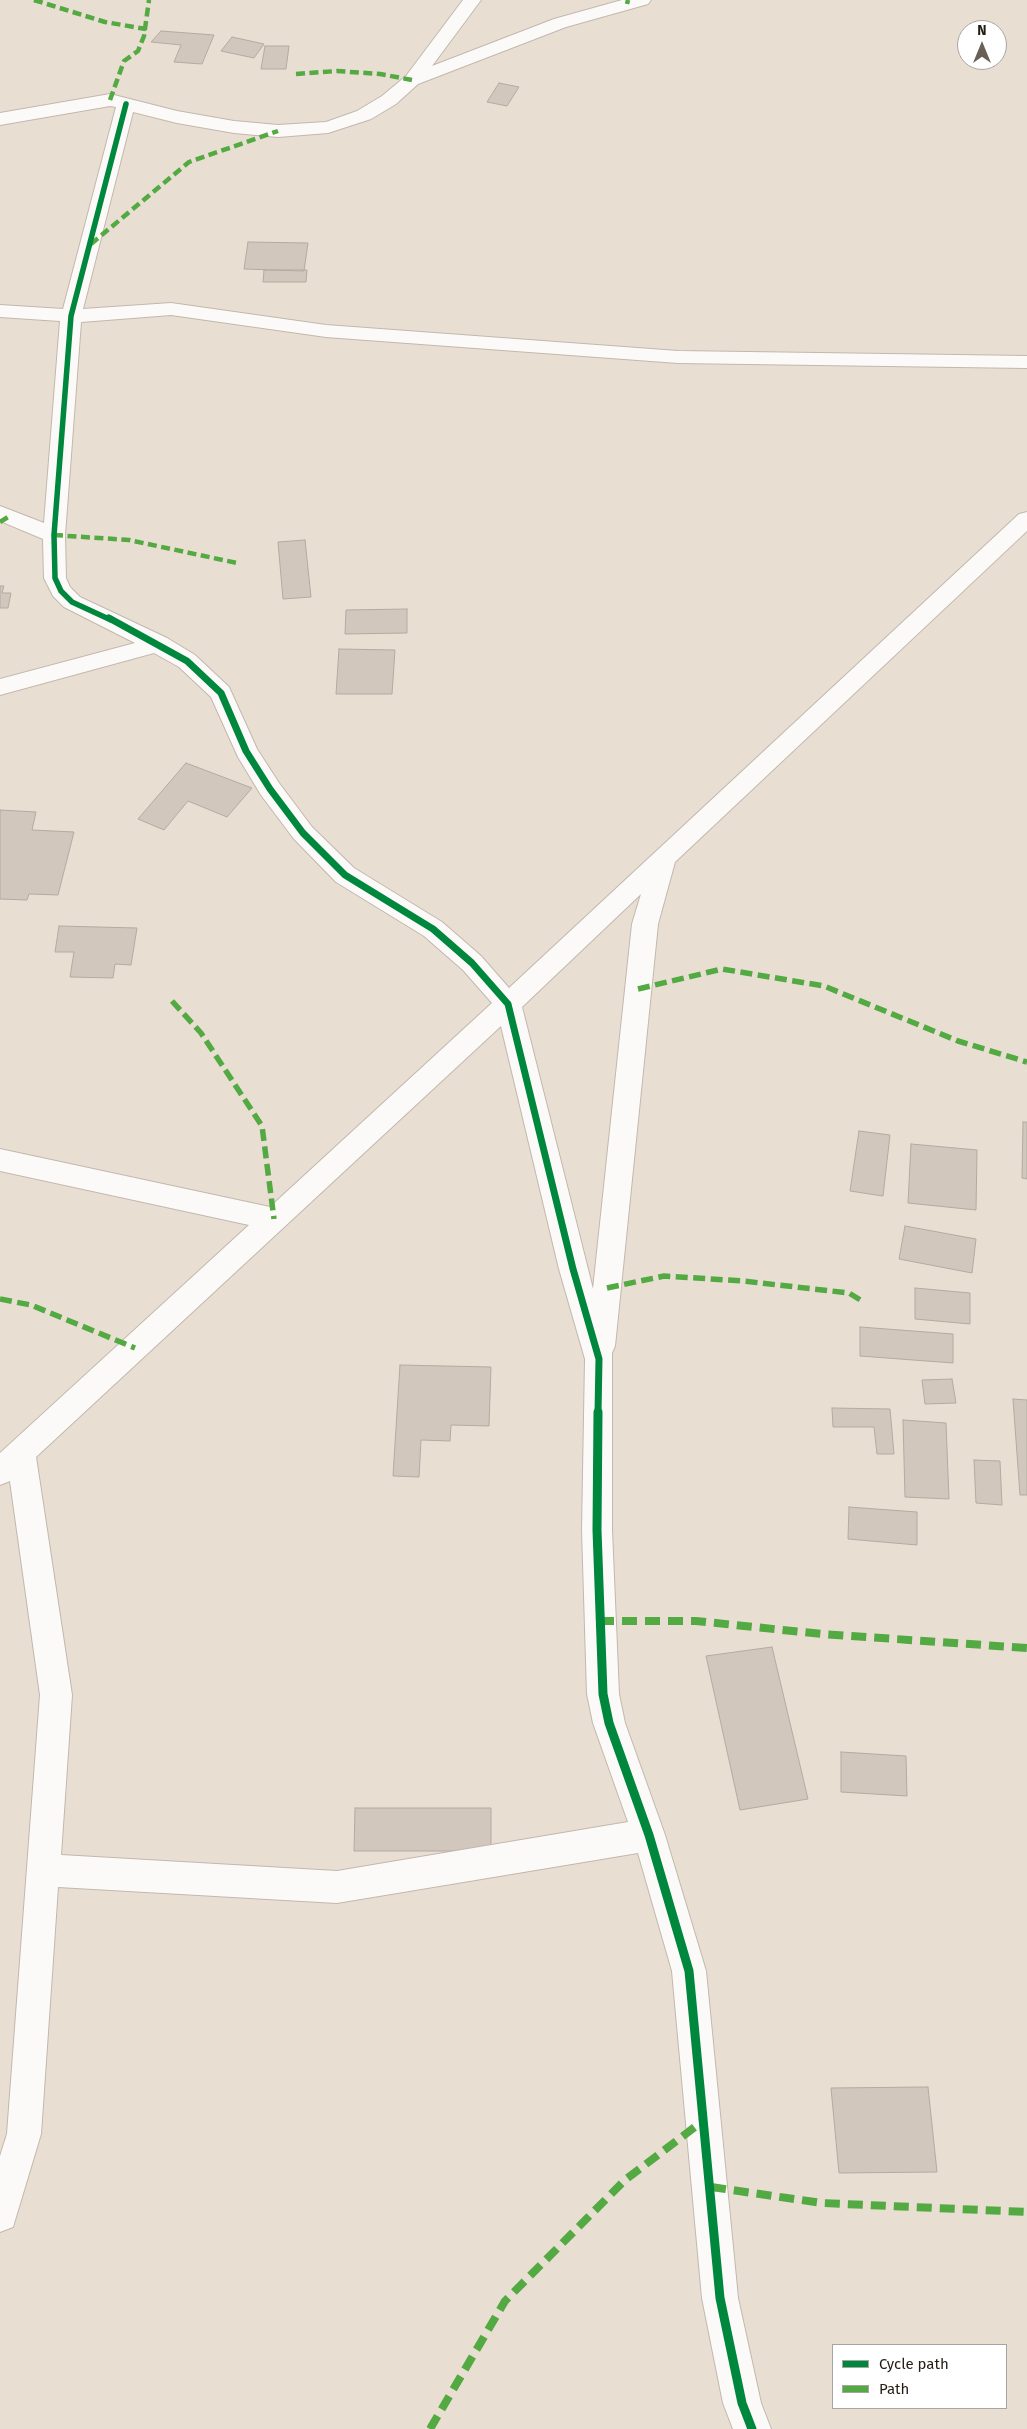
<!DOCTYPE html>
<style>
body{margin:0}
#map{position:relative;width:1027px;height:2429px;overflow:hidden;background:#e9ded2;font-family:"Fira Sans",sans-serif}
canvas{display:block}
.legend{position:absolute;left:832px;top:2344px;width:175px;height:65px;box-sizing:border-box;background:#fff;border:1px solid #a7a5a1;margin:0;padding:6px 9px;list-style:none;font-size:15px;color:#241d14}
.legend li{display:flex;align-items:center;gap:10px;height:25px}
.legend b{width:25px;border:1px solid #a7a5a1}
.north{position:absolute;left:957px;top:20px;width:50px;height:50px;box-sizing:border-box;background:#fff;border:1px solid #a7a5a1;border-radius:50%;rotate:0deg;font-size:14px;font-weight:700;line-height:20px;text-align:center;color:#241d14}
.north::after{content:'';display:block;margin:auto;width:18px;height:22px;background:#696156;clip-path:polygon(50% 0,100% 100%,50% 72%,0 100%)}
</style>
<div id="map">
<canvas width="1027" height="2429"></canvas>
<ul class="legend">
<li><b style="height:6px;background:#00873e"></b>Cycle path</li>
<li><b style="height:6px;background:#53a942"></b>Path</li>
</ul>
<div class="north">N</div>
</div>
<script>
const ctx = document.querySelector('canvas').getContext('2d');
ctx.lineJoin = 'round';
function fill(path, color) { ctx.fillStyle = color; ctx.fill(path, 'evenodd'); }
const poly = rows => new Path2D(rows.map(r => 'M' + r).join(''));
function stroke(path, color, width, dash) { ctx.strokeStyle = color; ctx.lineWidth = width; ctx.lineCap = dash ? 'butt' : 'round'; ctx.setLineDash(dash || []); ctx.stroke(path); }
const building = poly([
 [161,31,214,35,202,64,174,62,181,45,151,42,161,31],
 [232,37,264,44,254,58,221,51,232,37],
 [265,46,289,46,286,69,261,69,265,46],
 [499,83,519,87,507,106,487,102,499,83],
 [248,242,308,243,304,271,244,269,248,242],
 [264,270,307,270,306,282,263,282,264,270],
 [305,540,311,597,283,599,278,542,305,540],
 [0,586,4,586,2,593,11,593,8,608,0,608,0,586],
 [407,609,407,633,345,634,346,610,407,609],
 [339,649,395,650,392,694,336,694,339,649],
 [186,763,252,788,227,817,188,801,164,830,138,819,186,763],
 [0,810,36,812,32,830,74,832,58,895,29,894,27,900,0,899,0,810],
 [59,926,137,928,131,965,115,964,113,978,70,977,74,952,55,952,59,926],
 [1023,1122,1027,1122,1027,1179,1022,1178,1023,1122],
 [859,1131,890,1135,883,1196,850,1191,859,1131],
 [911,1144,977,1150,976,1210,908,1203,911,1144],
 [905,1226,976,1239,972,1273,899,1259,905,1226],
 [915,1288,970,1293,970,1324,915,1319,915,1288],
 [860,1327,953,1334,953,1363,860,1356,860,1327],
 [400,1365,491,1367,489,1426,451,1425,450,1441,421,1440,419,1477,393,1476,400,1365],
 [952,1379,956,1403,925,1404,922,1380,952,1379],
 [1013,1399,1027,1400,1027,1495,1020,1495,1013,1399],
 [832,1408,890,1409,894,1454,877,1454,874,1427,833,1427,832,1408],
 [903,1420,946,1423,949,1499,905,1497,903,1420],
 [974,1460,1000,1461,1002,1505,976,1503,974,1460],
 [849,1507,917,1512,917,1545,848,1539,849,1507],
 [772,1647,808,1799,740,1810,706,1656,772,1647],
 [841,1752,906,1756,907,1796,841,1792,841,1752],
 [355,1808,491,1808,491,1851,354,1851,355,1808],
 [928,2087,937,2172,839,2173,831,2088,928,2087]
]);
fill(building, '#d2c7bd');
stroke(building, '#b3aaa1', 1);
const minor = poly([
 [463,0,481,0,432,66,554,19,622,0,651,0,648,4,566,27,418,84,396,104,371,119,328,133,278,137,234,133,177,123,133,112,83,309,171,303,326,325,678,351,1027,356,1027,368,678,363,326,337,171,315,81,322,65,535,66,578,70,587,80,597,167,638,195,655,229,687,257,749,279,783,312,827,354,868,442,922,481,956,509,988,1019,514,1027,512,1027,531,675,862,658,924,615,1346,612,1353,612,1530,619,1694,625,1723,665,1835,706,1971,738,2298,761,2403,771,2429,733,2429,723,2403,702,2298,672,1971,638,1853,337,1903,58,1887,41,2134,13,2227,0,2232,0,2156,7,2134,40,1695,10,1481,0,1485,0,1453,249,1225,0,1171,0,1149,270,1207,492,1003,463,970,424,936,336,882,294,839,261,795,238,757,211,697,179,667,154,653,0,695,0,679,135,643,64,607,53,596,44,578,43,539,0,521,0,506,44,523,60,321,0,317,0,305,63,309,116,107,110,106,0,125,0,113,110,94,177,111,234,121,278,125,326,122,357,111,382,96,406,76,463,0],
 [641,894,632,924,593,1289,522,1007,641,894],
 [501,1026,559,1269,585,1359,582,1530,587,1694,593,1723,628,1822,337,1871,61,1855,72,1695,36,1457,501,1026]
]);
stroke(minor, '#c1b8ae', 2);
fill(minor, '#fcfaf8');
stroke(poly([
 [34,0,105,22,146,29],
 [627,4,628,0],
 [296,74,337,71,380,74,412,80],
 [110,100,124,61,138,51,144,36,149,0],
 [91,244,189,162,278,131],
 [0,522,8,517],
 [54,535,129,540,237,563]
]), '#53a942', 4.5, [9, 4.5]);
stroke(poly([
 [638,989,722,969,824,986,958,1041,1027,1062],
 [172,1001,201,1033,262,1126,274,1219],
 [607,1288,664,1276,743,1281,849,1293,862,1301],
 [0,1299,31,1305,135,1348]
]), '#53a942', 5.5, [12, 5.5]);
stroke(poly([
 [599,1621,696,1621,822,1634,1027,1648],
 [711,2187,822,2203,1027,2212],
 [430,2429,505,2301,625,2180,704,2120]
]), '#53a942', 8, [15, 8]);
stroke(poly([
 [111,620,72,602,61,591,55,578,54,535,71,316,126,104]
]), '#00873e', 5.5);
stroke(poly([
 [109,618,187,661,221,693,246,751,270,789,303,833,345,875,433,929,472,963,508,1004,573,1269,599,1359,598,1413]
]), '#00873e', 7);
stroke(poly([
 [598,1412,597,1530,603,1694,609,1723,649,1835,689,1971,720,2298,742,2403,752,2429]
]), '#00873e', 9);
</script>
